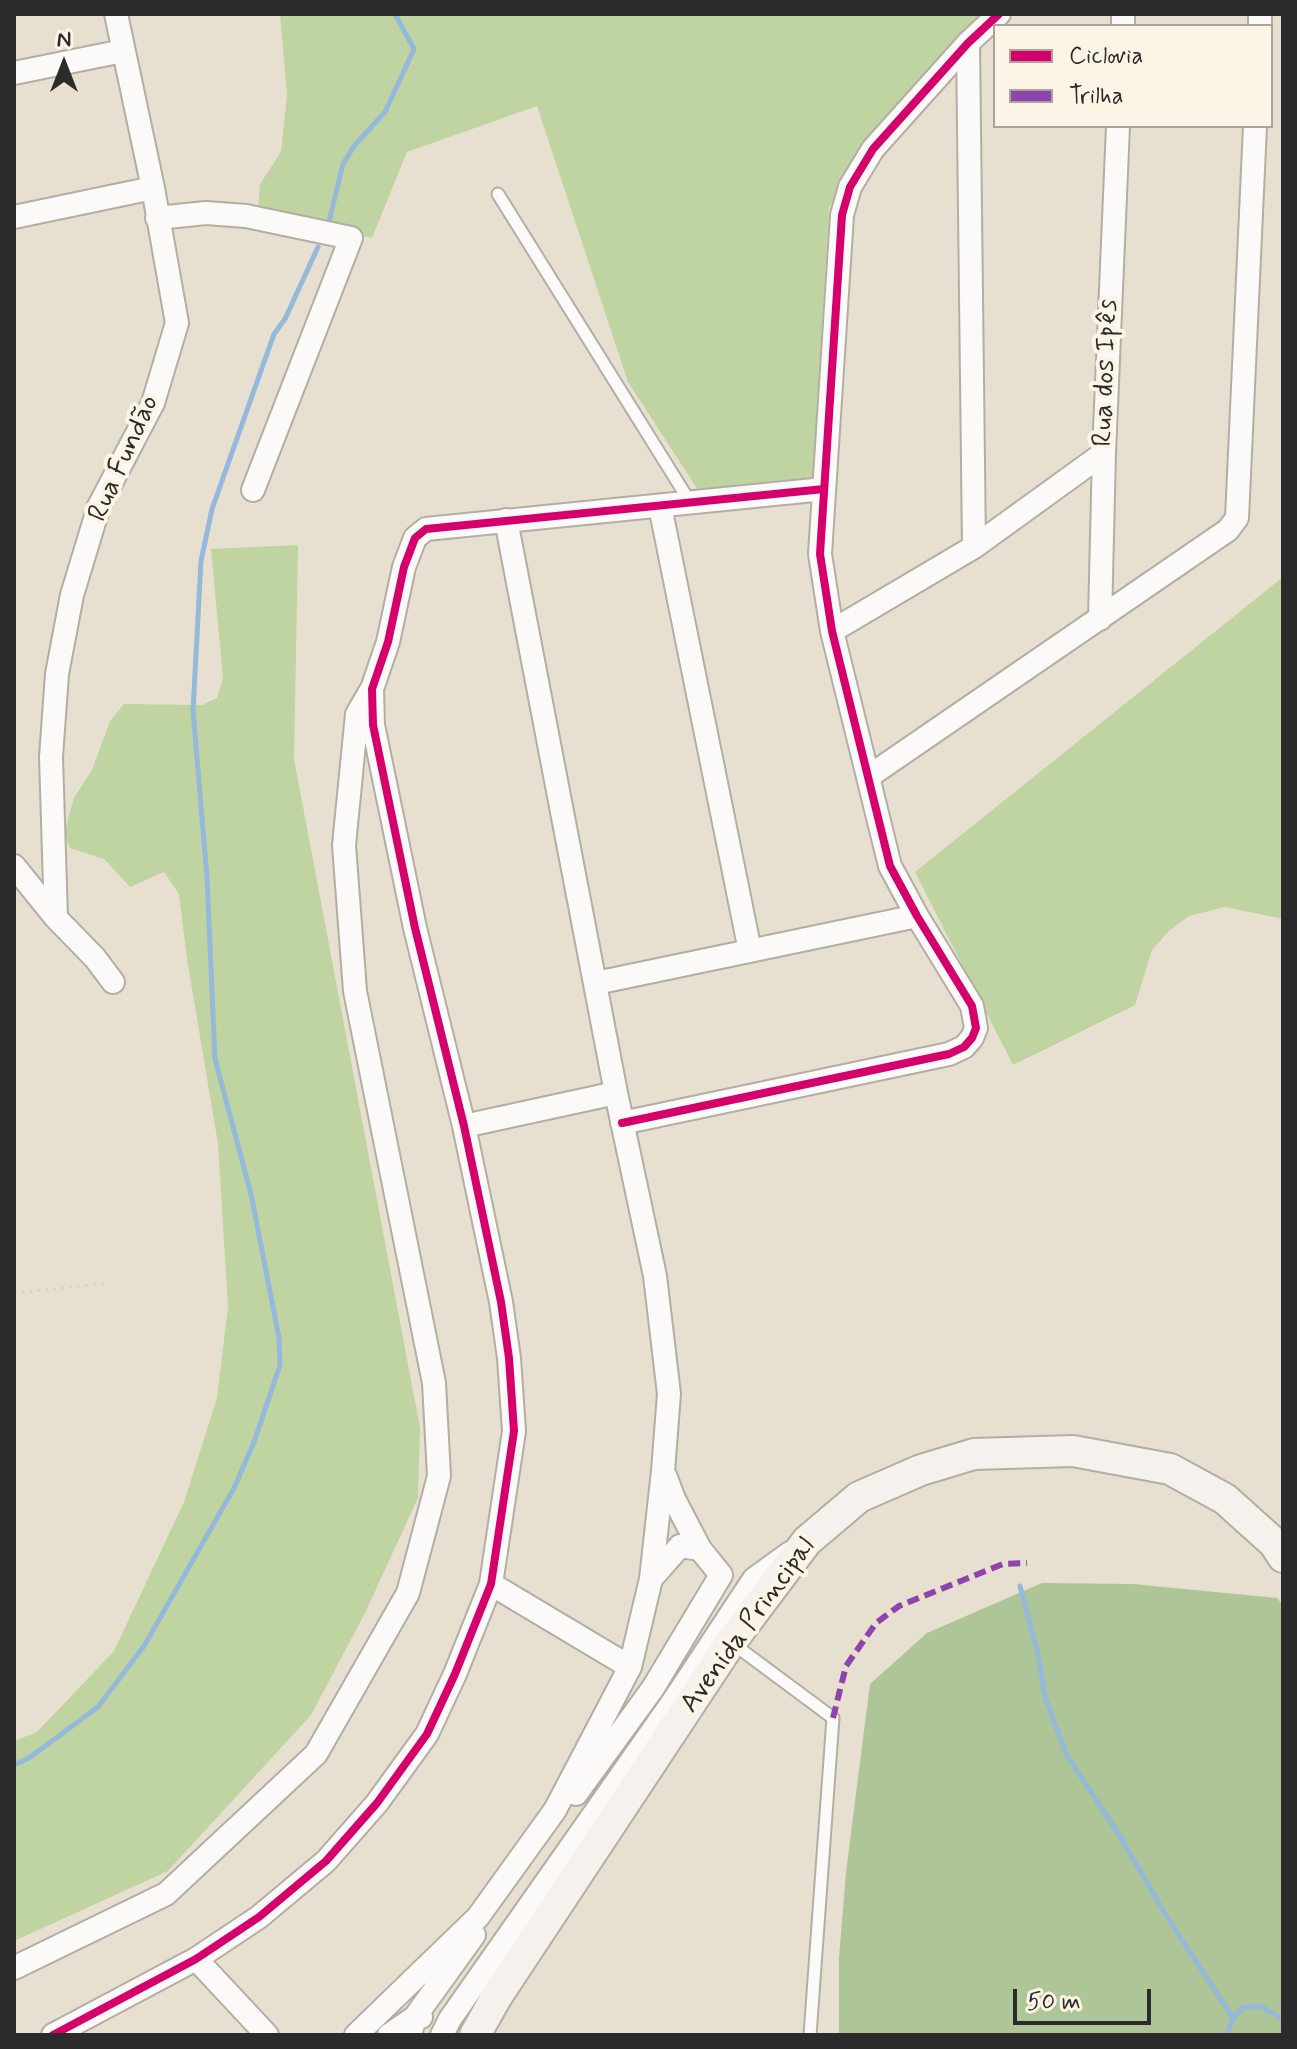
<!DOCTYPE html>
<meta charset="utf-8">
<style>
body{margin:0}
#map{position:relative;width:1297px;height:2049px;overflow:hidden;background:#e7e0d0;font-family:Mynerve,sans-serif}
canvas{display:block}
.frame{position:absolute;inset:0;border:16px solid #2b2b2b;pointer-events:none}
.legend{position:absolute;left:993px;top:24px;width:280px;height:104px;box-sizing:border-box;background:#fcf5e5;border:2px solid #a8a49b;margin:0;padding:10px 14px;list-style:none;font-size:24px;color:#2b2b2b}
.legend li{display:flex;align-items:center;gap:16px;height:40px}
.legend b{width:40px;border:2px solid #a8a49b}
.north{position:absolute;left:24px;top:24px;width:80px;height:80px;-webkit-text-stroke:6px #fcf5e5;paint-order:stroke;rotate:0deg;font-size:22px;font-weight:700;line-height:32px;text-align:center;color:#2b2b2b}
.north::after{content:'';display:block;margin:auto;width:28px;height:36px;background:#2b2b2b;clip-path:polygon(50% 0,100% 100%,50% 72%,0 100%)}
.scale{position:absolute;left:1013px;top:1989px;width:138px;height:36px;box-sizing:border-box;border:4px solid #2b2b2b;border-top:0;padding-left:10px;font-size:24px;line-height:28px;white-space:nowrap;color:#2b2b2b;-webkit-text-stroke:6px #fcf5e5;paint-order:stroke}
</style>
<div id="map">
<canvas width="1297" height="2049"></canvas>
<div class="frame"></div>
<ul class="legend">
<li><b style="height:10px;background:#d6006c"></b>Ciclovia</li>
<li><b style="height:10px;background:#8e44ad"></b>Trilha</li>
</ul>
<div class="north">N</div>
<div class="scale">50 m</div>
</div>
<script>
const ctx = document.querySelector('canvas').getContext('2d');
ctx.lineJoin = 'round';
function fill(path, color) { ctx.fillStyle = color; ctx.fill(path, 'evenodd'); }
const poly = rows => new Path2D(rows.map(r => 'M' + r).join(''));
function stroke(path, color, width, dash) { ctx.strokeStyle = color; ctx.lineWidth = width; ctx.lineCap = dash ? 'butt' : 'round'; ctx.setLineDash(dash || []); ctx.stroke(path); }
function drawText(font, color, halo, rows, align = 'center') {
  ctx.font = font + ' Mynerve,sans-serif'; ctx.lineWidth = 8; ctx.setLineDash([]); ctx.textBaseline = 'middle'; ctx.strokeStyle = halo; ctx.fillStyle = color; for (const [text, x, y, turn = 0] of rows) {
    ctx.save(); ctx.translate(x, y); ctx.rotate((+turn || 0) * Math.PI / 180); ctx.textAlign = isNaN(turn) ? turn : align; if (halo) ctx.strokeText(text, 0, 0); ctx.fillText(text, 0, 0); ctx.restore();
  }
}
fill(poly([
 [280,14,986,14,863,144,829,208,813,477,698,490,628,382,537,106,407,152,372,238,258,212,260,184,281,152,287,95],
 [298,545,294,759,420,1428,418,1498,365,1613,311,1715,168,1871,14,1941,14,1741,37,1732,114,1651,184,1502,217,1398,228,1307,218,1144,187,959,179,894,164,872,130,887,104,859,70,848,64,833,74,798,92,770,110,721,124,704,202,705,217,698,223,677,211,549],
 [1283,577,1283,919,1225,907,1189,916,1169,931,1152,950,1135,1005,1013,1065,915,872]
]), '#bfd4a0');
fill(poly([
 [1042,1583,1133,1584,1277,1598,1283,1605,1283,2035,839,2035,839,1958,846,1872,870,1684,927,1633]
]), '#aec597');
stroke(poly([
 [328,226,343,164,354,146,385,112,414,49,395,14],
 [1020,1586,1039,1658,1045,1697,1066,1754,1118,1833,1167,1917,1233,2018],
 [14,1765,29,1758,98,1707,144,1646,234,1488,254,1442,280,1365,279,1338,251,1194,215,1059,207,877,193,711,201,561,212,509,274,334,285,319,318,247],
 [1227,2035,1233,2018,1242,2008,1260,2006,1283,2019]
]), '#94b9da', 5);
const lane = poly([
 [498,194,690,502],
 [732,1643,833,1718,810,2035]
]);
const street = poly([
 [1123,26,1123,14],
 [1260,26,1260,14],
 [968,43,974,547],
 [14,73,123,51],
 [14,217,153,188],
 [157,218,206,213,246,216,351,238,253,490],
 [660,506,750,951],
 [1100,619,1104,453,1118,126],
 [832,631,974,547,1104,453],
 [868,777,1228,530,1237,518,1255,126],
 [14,866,56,918,95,958,113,982],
 [56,918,51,757,57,674,72,595,99,506,153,403,177,323,153,188,116,14],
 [596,983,917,916],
 [622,1123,949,1054,964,1047,972,1038,976,1028,972,1006,917,916,890,866,832,631,820,554,842,215,850,187,873,149,968,43,999,14],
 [464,1126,616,1093],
 [651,1579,680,1546,700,1549],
 [491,1584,630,1667],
 [576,1794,653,1688,721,1575,700,1549,674,1499,665,1475],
 [196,1959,267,2035],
 [14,1968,166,1894,316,1754,408,1593,439,1476,434,1383,355,991,344,845,357,714,371,690],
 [53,2035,196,1959,259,1917,326,1861,377,1803,427,1734,455,1674,491,1584,514,1431,509,1358,501,1302,464,1126,415,928,373,725,372,689,388,642,404,567,415,538,426,529,824,489],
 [356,2035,478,1917,555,1810,630,1667,651,1579,663,1471,669,1394,655,1276,616,1093,506,520],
 [389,2035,415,2017,421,2017],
 [410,2035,415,2017,474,1935],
 [442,2035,450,2019,674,1700,754,1579,790,1553]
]);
const secondary = poly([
 [475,2035,497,1996,731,1642,807,1541,859,1497,921,1470,974,1454,1073,1451,1170,1469,1225,1499,1274,1543,1283,1557]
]);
stroke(lane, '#b2aea3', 15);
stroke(street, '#b2aea3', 26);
stroke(secondary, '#b2aea3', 34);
stroke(poly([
 [14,1293,109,1283]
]), '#d3d1cd', 3, [2, 6]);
stroke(lane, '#fbfaf8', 11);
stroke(street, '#fbfaf8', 22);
stroke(secondary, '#f5f2ed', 30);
stroke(poly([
 [833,1718,846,1666,876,1623,899,1606,1003,1564,1027,1563]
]), '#8e44ad', 6, [12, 6]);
stroke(poly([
 [622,1123,949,1054,964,1047,972,1038,976,1028,972,1006,917,916,890,866,832,631,820,554,842,215,850,187,873,149,968,43,999,14],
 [53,2035,196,1959,259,1917,326,1861,377,1803,427,1734,455,1674,491,1584,514,1431,509,1358,501,1302,464,1126,415,928,373,725,372,689,388,642,404,567,415,538,426,529,824,489]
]), '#d6006c', 8);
drawText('28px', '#2b2b2b', '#fcf5e5', [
 ["Rua dos Ipês",1107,373,-88],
 ["Rua Fundão",125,459,-66],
 ["Avenida Principal",749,1626,-54]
]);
</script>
